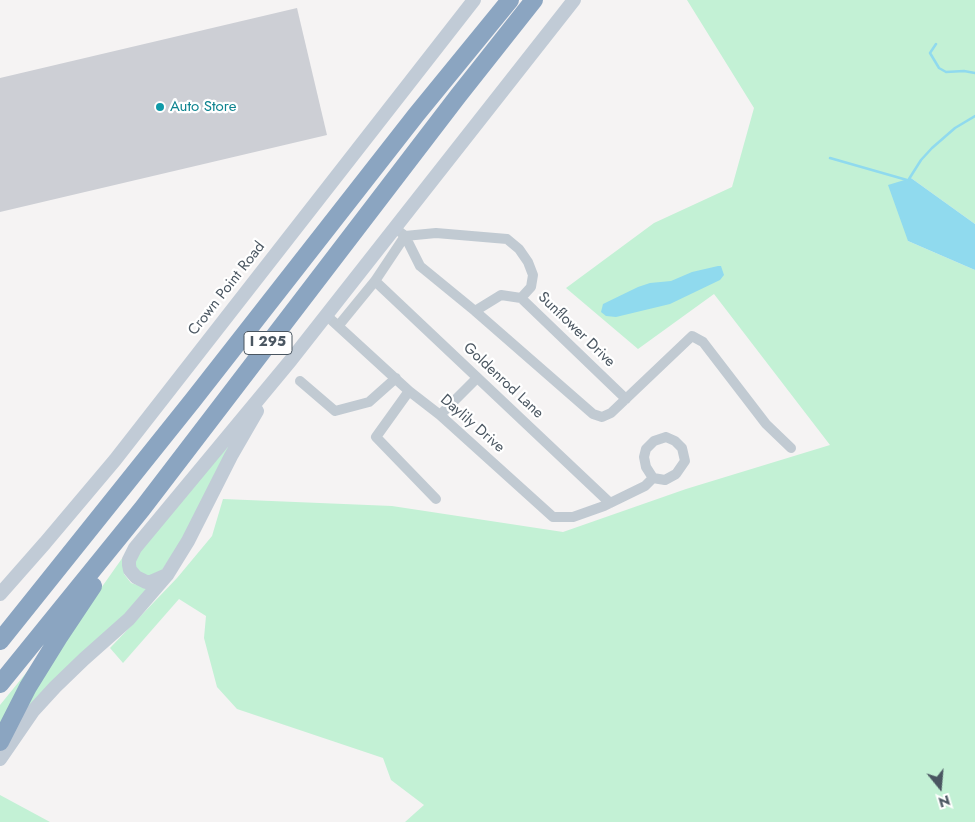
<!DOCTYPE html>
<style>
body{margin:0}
#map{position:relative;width:975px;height:822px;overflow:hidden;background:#f5f3f3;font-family:Jost,sans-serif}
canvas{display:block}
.north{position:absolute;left:915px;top:762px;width:50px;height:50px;-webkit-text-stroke:4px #fff;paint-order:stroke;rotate:163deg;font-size:14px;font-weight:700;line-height:20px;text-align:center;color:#4a5661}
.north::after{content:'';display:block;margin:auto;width:18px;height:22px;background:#4a5661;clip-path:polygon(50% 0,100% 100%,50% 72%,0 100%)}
</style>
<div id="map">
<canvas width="975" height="822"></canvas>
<div class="north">N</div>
</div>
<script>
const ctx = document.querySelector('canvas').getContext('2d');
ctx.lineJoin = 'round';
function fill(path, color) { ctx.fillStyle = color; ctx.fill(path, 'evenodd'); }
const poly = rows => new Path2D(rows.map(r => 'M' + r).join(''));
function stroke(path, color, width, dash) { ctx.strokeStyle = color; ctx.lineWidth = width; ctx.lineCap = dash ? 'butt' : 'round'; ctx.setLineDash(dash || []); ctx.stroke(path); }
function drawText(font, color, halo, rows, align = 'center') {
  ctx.font = font + ' Jost,sans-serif'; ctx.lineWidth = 4.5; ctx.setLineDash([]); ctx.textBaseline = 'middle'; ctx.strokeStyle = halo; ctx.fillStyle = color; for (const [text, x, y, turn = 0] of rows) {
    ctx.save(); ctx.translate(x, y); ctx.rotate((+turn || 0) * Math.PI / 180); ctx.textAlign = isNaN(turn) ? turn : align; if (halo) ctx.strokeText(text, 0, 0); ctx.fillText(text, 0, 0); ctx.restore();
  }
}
fill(poly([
 [687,0,975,0,975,224,911,178,908,241,975,270,975,822,405,822,424,805,391,780,383,758,237,709,217,687,204,638,206,616,179,599,123,663,110,648,177,578,212,536,223,499,392,506,563,532,686,489,830,445,714,294,638,349,566,288,654,223,732,187,754,108],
 [236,437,205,503,161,572,151,578,139,573,134,563,142,546],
 [123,557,124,574,131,583,151,589,13,733,51,659],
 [44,651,0,730,0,705],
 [0,795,50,822,0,822]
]), '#c3f1d5');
fill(poly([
 [911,178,975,224,975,270,908,241,888,185],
 [718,266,721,266,724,275,720,280,670,304,616,317,606,316,601,312,603,304,638,287,650,283,671,281,692,272]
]), '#90daee');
stroke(poly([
 [936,44,930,53,939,68,946,72,964,71,975,73],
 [830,158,907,180],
 [909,179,921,160,932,148,955,128,975,116]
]), '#90daee', 2.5);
fill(poly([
 [297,8,327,135,0,212,0,78]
]), '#cdcfd5');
stroke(poly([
 [394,227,405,236,420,266,475,311,593,414,602,417,611,413,692,336,703,342,766,424,791,448],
 [375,281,610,503],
 [475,311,501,295,521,298,626,399],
 [326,315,409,391,440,415,553,517,573,517,604,506,645,486,653,478],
 [339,325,375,281,405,236,436,233,507,239,519,249,528,262,533,275,531,287,521,298],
 [300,381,335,411,369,402,396,378],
 [409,391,376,437,436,499],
 [440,415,477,378],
 [666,437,675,441,682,448,685,461,676,474,665,480,653,478,646,467,644,457,646,449,654,441,666,437]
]), '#c1cad2', 10);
stroke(poly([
 [167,575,151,582,146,582,136,577,130,570,129,565,129,560,135,548,291,360,574,0],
 [0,594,45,543,115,460,474,0],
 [0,759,33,711,55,687,84,659,129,619,167,575,188,541,231,456,257,411]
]), '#c1cbd6', 14);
stroke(poly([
 [0,641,193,400,416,115,510,0],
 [0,684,142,509,458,96,534,0],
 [0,742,28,687,59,637,93,586]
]), '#8ba5c1', 18);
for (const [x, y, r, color] of [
 [160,107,5,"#0f9aa8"]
]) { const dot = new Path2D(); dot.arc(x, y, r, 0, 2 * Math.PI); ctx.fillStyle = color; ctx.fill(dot); stroke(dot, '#fff', 2); }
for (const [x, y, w] of [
 [268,343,48]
]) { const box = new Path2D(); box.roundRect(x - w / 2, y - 11.5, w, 23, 4); ctx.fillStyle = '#fff'; ctx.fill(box); stroke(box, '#4a5661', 1); }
drawText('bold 14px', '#4a5661', null, [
 ["I 295",268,343]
]);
drawText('15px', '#0d838f', '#fff', [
 ["Auto Store",170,107]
], 'left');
drawText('15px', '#4a5661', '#fff', [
 ["Crown Point Road",227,289,-52],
 ["Sunflower Drive",576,330,44],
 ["Goldenrod Lane",503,381,43],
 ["Daylily Drive",472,424,41]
]);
</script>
